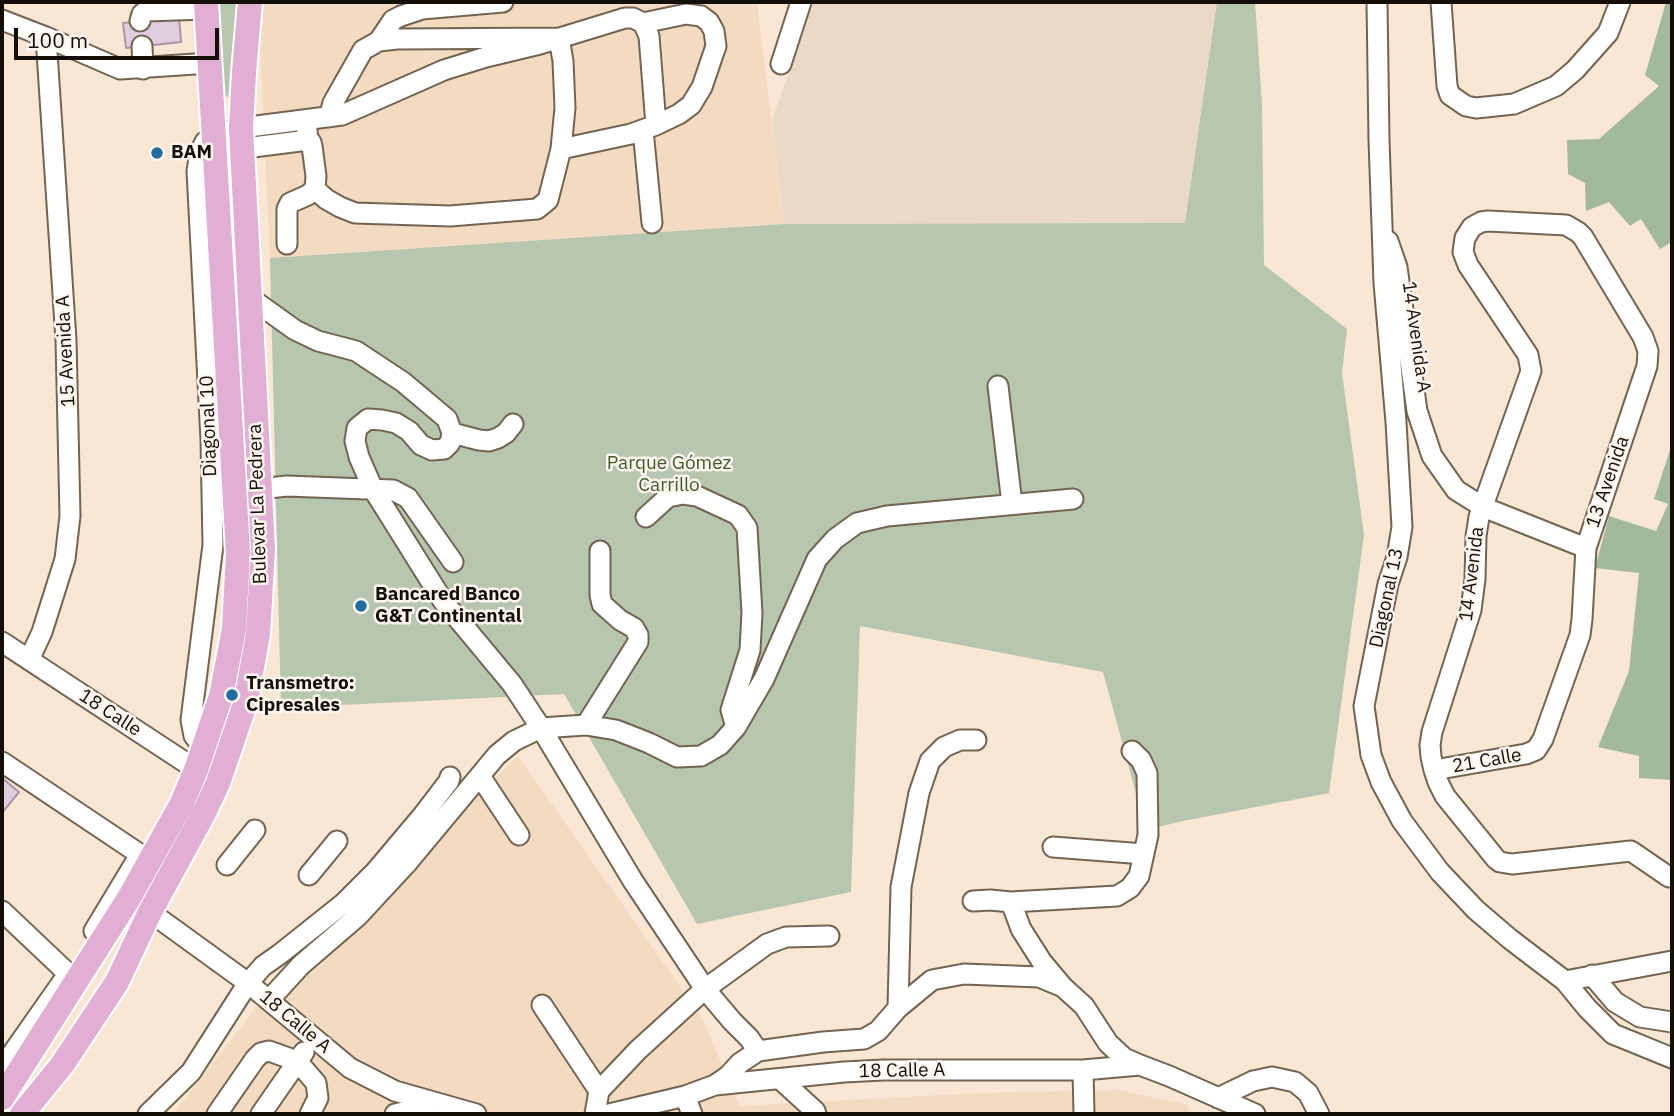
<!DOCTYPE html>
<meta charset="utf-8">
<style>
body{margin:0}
#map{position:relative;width:1674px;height:1116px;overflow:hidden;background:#f9e7d3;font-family:"IBM Plex Sans",sans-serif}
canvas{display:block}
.frame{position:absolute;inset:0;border:4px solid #140e08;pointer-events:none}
.scale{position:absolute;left:14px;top:28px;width:205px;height:32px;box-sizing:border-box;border:4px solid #140e08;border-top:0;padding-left:9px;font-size:21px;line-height:24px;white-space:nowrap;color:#140e08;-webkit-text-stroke:5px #fef6ee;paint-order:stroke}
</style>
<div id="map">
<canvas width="1674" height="1116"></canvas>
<div class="frame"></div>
<div class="scale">100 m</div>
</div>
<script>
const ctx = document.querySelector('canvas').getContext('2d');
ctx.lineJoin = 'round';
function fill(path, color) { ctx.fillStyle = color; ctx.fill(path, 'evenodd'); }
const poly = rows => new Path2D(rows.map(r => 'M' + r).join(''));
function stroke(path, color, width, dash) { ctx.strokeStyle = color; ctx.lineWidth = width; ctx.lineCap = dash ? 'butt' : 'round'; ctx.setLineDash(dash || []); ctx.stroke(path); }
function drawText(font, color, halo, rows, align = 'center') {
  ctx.font = font + ' "IBM Plex Sans",sans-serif'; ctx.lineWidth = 5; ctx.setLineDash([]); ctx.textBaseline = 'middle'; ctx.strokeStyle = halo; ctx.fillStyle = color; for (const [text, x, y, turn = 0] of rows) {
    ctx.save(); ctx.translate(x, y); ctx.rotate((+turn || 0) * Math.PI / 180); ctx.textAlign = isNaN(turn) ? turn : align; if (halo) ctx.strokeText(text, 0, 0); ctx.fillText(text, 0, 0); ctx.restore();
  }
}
fill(poly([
 [813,2,1217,2,1185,223,784,224,772,120]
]), '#ebd9c8');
fill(poly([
 [258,2,757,2,784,224,270,258],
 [518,756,703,1019,739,1106,978,1093,1118,1090,1188,1105,1189,1114,173,1114,273,986]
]), '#f3dbc2');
fill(poly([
 [214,2,240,2,236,97,216,96],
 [1217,2,1255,2,1262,104,1264,265,1347,329,1342,373,1364,535,1329,793,1183,821,1146,830,1103,672,860,626,851,892,697,924,564,694,281,708,270,258,784,224,1185,223]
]), '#b6c6af');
fill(poly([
 [1666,2,1672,2,1672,242,1660,249,1641,219,1630,226,1609,202,1586,211,1585,183,1568,174,1567,140,1599,139,1659,86,1645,75],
 [1672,444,1672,780,1639,778,1639,756,1598,747,1629,671,1639,573,1595,568,1609,516,1656,531,1668,504,1654,499]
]), '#a3ba98');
const building = poly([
 [179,17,181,42,126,48,123,23,179,17],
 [2,778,19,792,2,813,2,778]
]);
fill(building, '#e0cde0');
stroke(building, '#a896a8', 2);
const minor = poly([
 [1377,2,1379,140,1384,283,1396,422,1402,527,1397,557,1388,584,1364,706,1371,755,1381,782,1402,821,1440,872,1476,910,1510,939,1565,981,1587,1008,1613,1034,1672,1058],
 [1441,2,1447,86,1450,95,1466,106,1476,108,1514,104,1556,86,1575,70,1608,33,1620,2],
 [2,20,46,37,120,69,210,63],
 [140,21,142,14,146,11,206,9],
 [643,23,686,14,701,16,709,22,714,31,716,46,702,87,691,105,679,114,656,125],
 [379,41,393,20,401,16,422,9,503,2],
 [142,46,143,69],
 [781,64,801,2],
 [643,130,652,223],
 [214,152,308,140],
 [315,189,326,199,340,207,355,213,450,216,537,209,548,200,561,149,565,108,563,61,559,38,397,39,379,41,363,50,333,103,329,117],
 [1388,241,1397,267,1417,411,1432,456,1456,490,1483,507,1586,548],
 [287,244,287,209,290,203,308,195,315,189,316,176,312,146,311,142,308,140,306,120],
 [249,297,295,330,318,341,356,351,403,382,447,419,452,433,450,443,444,449,432,450,421,445,409,431,396,423,382,420,368,419,357,428,355,441,359,457,373,489,443,601,512,684,541,728,633,881,705,989,732,1021,749,1038,758,1051],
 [998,386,1012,504],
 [452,433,479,440,489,441,498,438,506,433,513,424],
 [259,489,287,486,393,490,408,498,453,562],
 [646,517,668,497,683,494,697,496,738,515,747,528,752,613,750,650,731,710,736,727],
 [2,642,206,776],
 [29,660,42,632,65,559,70,516,66,340,46,37],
 [586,725,638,642,638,635,634,628,620,620,602,604,600,595,600,551],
 [204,748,194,736,191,720,213,545,211,440,197,171,200,152,205,142,213,135,241,128,342,115,444,70,486,57,540,44,625,18,633,18,643,23,649,36,656,125,631,134,561,149],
 [2,762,150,861],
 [1434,770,1526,754,1536,750,1543,739,1580,635,1582,619,1586,548,1647,366,1648,351,1643,337,1583,237,1578,232,1566,225,1488,221,1481,222,1472,227,1465,238,1463,252,1468,265,1528,355,1531,371,1479,517,1476,536,1475,579,1471,610,1432,732,1430,745,1431,757,1434,770,1438,782,1445,796,1496,859,1500,862,1512,864,1631,851,1669,877],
 [480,776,519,835],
 [1053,847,1144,854],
 [227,865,255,830],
 [309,875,337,841],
 [973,901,990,900,1011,902,1117,896,1130,888,1139,876,1148,835,1147,773,1141,760,1132,751],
 [1011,902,1021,929,1042,962,1063,987,1084,1006,1108,1043,1124,1058,1140,1065],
 [139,904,248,983,350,1068,395,1091,476,1114],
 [2,911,77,982],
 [94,931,138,858],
 [1592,975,1615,1002,1640,1017,1672,1022],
 [1565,981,1672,961],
 [269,1000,301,965,358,916,408,862,497,755,514,741,541,728,586,725,616,730,649,743,677,757,701,756,720,745,736,727,764,679,817,559,835,539,857,523,887,516,1073,499],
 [542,1005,599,1091],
 [898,1008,901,887,919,793,930,761,944,747,960,740,976,740],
 [2,1068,63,981],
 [1083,1070,1084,1114],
 [780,1079,815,1111,816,1114],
 [715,1085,728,1076,740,1063,758,1051,823,1042,864,1039,878,1031,898,1008,932,980,964,974,1039,977,1063,987],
 [685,1096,692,1114],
 [1218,1098,1253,1081,1272,1077,1295,1082,1308,1093,1319,1114],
 [148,1114,191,1072,248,983,263,966,280,954,344,903,375,872,423,815,449,781,450,777],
 [217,1114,255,1059,261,1053,269,1051,297,1061,316,1083,318,1098,310,1114],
 [261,1114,304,1052],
 [395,1114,425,1107],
 [595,1114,599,1091,638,1050,705,989,767,944,786,937,829,936],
 [609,1114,685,1096,715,1085,844,1072,883,1070,1083,1070,1140,1065,1169,1076,1255,1114]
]);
const major = poly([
 [2,1098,129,898,182,803,196,770,221,696,234,629,238,553,206,2],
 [22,1114,62,1065,117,982,150,912,205,811,218,783,246,701,258,634,263,549,241,128,244,72,250,2]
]);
stroke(minor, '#736452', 23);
stroke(major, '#fff', 28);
stroke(minor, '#fff', 19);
stroke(major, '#e2afd4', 24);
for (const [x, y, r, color] of [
 [157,153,7,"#216c9f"],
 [361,606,7,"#216c9f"],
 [232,695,7,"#216c9f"]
]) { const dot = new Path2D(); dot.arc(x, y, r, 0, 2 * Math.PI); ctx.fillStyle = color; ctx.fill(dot); stroke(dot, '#fef6ee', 2.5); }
drawText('bold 19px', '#140e08', '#fef6ee', [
 ["BAM",171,153],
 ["Bancared Banco",375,595],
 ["G&T Continental",375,617],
 ["Transmetro:",246,684],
 ["Cipresales",246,706]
], 'left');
drawText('19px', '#140e08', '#fef6ee', [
 ["14 Avenida A",1416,337,82],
 ["15 Avenida A",66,351,-93],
 ["Diagonal 10",209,426,-92],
 ["13 Avenida",1608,482,-71],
 ["Bulevar La Pedrera",258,504,-92],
 ["14 Avenida",1472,574,-83],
 ["Diagonal 13",1387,598,-78],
 ["18 Calle",110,713,33],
 ["21 Calle",1487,761,-10],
 ["18 Calle A",295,1022,40],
 ["18 Calle A",902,1071,-1]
]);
drawText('19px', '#3c5b2a', '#fef6ee', [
 ["Parque Gómez",669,464],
 ["Carrillo",669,486]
]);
</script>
